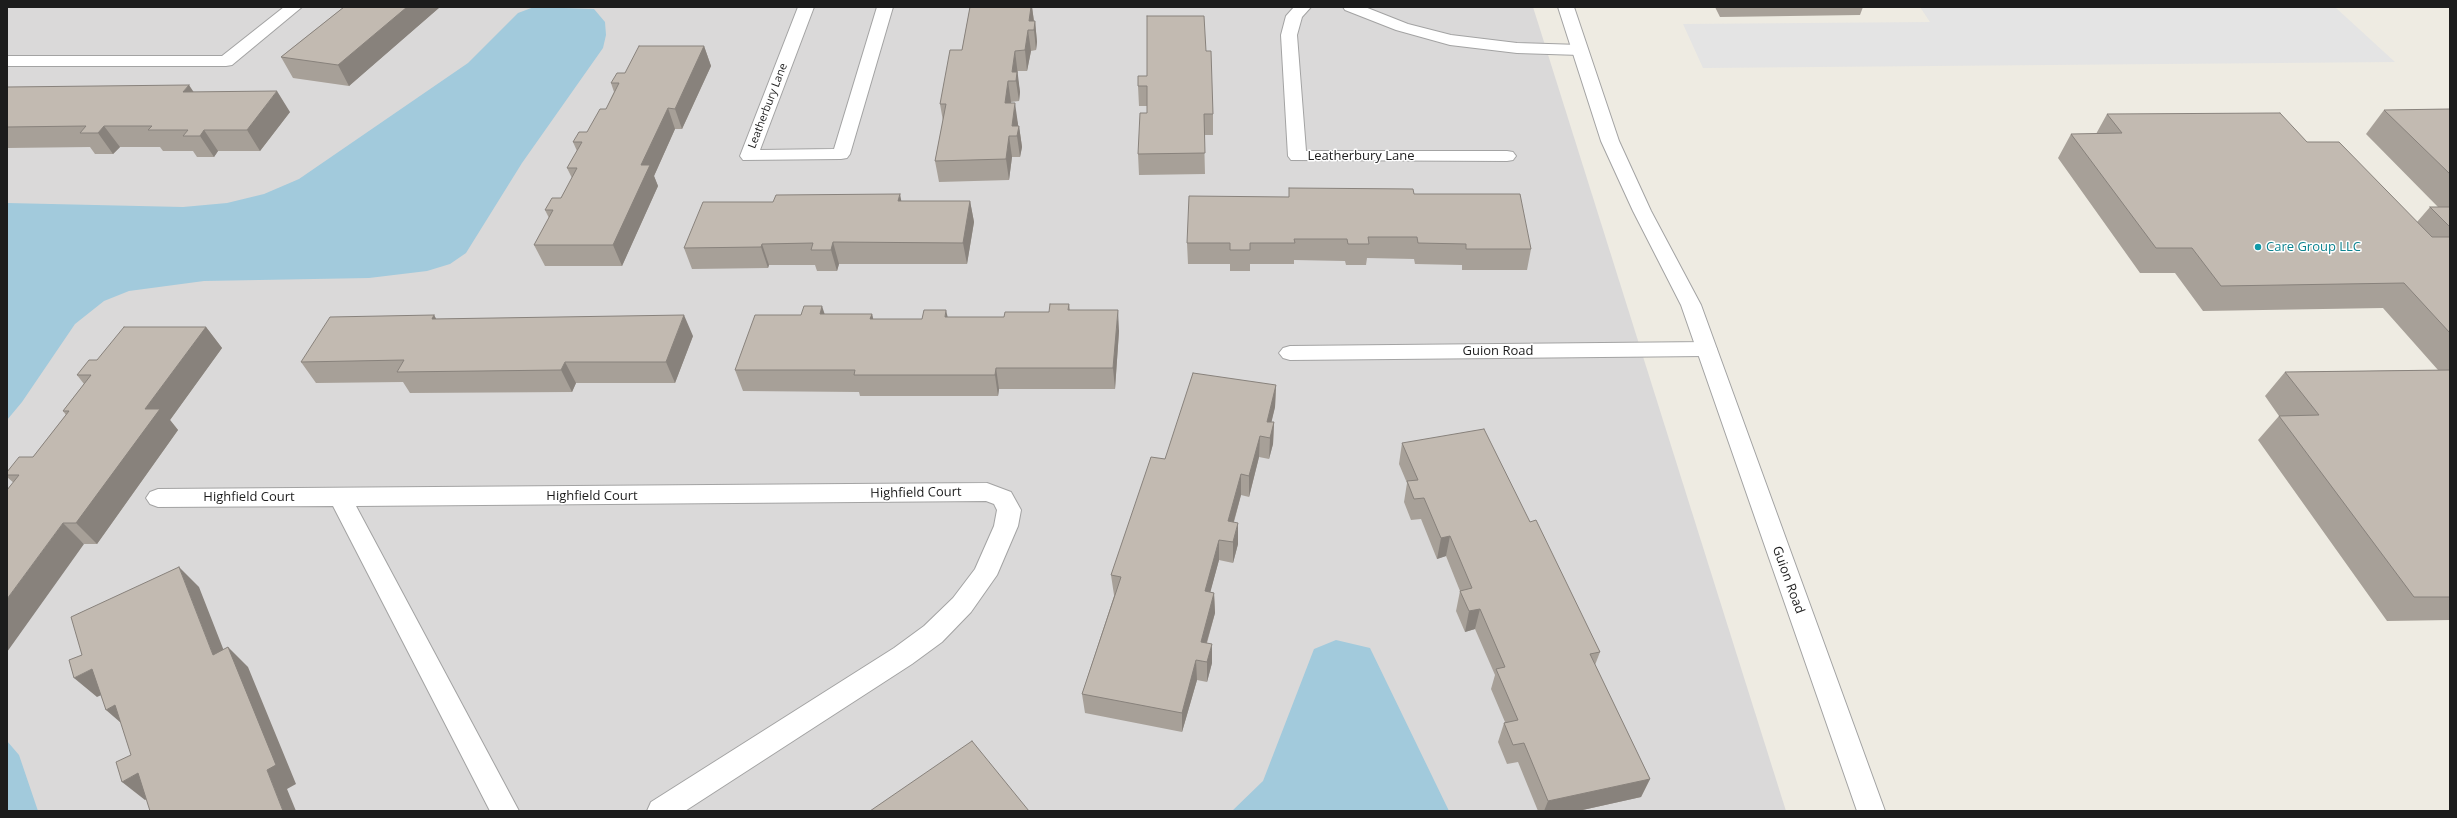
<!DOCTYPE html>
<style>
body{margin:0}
#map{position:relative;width:2457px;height:818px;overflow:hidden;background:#eeebe2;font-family:"Open Sans",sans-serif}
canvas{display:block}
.frame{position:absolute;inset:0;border:8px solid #1c1c1c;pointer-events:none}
</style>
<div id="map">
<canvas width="2457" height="818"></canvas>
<div class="frame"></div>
</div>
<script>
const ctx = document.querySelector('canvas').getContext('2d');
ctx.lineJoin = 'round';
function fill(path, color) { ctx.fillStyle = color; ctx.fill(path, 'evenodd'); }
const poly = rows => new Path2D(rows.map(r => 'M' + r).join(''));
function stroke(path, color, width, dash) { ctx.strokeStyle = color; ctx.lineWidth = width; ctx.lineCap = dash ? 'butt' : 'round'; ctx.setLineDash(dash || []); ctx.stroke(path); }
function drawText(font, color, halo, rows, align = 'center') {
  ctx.font = font + ' "Open Sans",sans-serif'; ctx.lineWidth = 3; ctx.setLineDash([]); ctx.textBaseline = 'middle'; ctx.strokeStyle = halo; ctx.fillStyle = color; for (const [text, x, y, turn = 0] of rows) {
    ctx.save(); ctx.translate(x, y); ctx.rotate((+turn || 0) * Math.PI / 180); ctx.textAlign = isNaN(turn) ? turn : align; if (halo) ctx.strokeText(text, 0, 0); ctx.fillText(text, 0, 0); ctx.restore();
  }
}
fill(poly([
 [7,7,1533,7,1786,811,7,811]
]), '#dad9d9');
fill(poly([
 [1920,7,2335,7,2395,62,1703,68,1683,24,1930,22]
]), '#e4e4e4');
fill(poly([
 [534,7,594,9,605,22,606,35,603,48,522,163,466,253,450,264,427,271,369,278,204,281,129,291,104,301,75,324,22,402,7,420,7,203,183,207,227,203,264,194,299,179,468,63,518,13],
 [1336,640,1370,648,1449,811,1232,811,1263,781,1314,649],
 [7,741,19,755,38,811,7,811]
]), '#a2cadc');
const minor = poly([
 [284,7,302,7,232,65,226,66,7,66,7,56,222,56,284,7],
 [798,7,814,7,760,150,834,149,877,7,893,7,850,154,847,158,841,159,743,160,740,156,798,7],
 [1294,7,1311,7,1302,17,1297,35,1306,151,1507,151,1513,152,1516,156,1513,160,1507,161,1291,160,1288,156,1281,35,1286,16,1294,7],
 [1343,7,1365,7,1408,24,1451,35,1517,43,1580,45,1586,46,1588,50,1586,54,1580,55,1517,53,1450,45,1396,30,1345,10,1343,7],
 [1706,342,1713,344,1717,349,1713,354,1706,356,1290,360,1283,358,1279,353,1283,348,1290,346,1706,342],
 [987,483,1011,492,1021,510,1018,526,997,575,971,612,942,642,912,664,685,811,647,811,651,802,894,648,924,626,953,598,975,569,994,526,997,510,994,504,986,501,356,506,519,811,490,811,333,506,158,507,150,504,146,498,150,492,158,489,987,483]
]);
const tertiary = poly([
 [1558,7,1574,7,1619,141,1651,211,1701,305,1885,811,1857,811,1681,305,1633,211,1601,141,1558,7]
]);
stroke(minor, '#a3a3a3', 2);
stroke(tertiary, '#a3a3a3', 2);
fill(minor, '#fff');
fill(tertiary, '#fff');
fill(poly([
 [344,7,440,7,349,86,293,78,281,57],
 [970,7,1032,7,1034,21,1035,21,1037,42,1036,50,1031,51,1027,71,1018,71,1017,74,1020,92,1019,101,1011,102,1018,124,1018,126,1019,126,1022,147,1020,157,1012,157,1009,180,939,182,935,161,943,121,940,104,962,50],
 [1715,7,1863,7,1860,15,1720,17],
 [704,46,711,66,682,129,675,129,654,176,658,186,622,266,545,266,534,245,549,218,545,210,561,198,572,178,567,168,577,151,573,142,587,132,606,109,614,92,611,83,625,73],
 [1206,51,1213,114,1213,135,1204,135,1205,174,1139,175,1138,154,1147,113,1147,106,1139,106,1138,86,1147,76],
 [7,87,194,92,290,112,260,151,218,151,214,157,197,157,193,151,163,151,160,147,120,147,113,154,95,154,90,147,7,148],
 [2450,109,2450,620,2387,621,2258,440,2279,416,2265,396,2285,372,2438,370,2383,308,2203,311,2175,273,2140,273,2058,158,2071,134,2096,134,2107,114,2307,142,2417,222,2430,207,2438,207,2366,134,2384,110],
 [1289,188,1414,194,1531,249,1527,270,1462,270,1462,265,1415,264,1414,259,1367,258,1366,265,1346,265,1345,261,1294,260,1294,264,1250,264,1250,271,1230,271,1230,264,1188,264,1187,243,1289,197],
 [901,201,970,201,974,222,967,264,839,264,837,271,817,271,815,265,769,265,768,268,692,269,684,248],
 [1069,304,1070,310,1119,331,1115,389,999,389,998,396,860,396,859,392,743,391,735,370,801,315,825,314,872,314,873,319,922,319,948,317,1004,317,1049,312],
 [434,315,436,319,693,336,675,383,576,383,572,392,410,393,403,382,316,383,301,362],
 [206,327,222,348,170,420,178,430,97,544,84,544,7,477,7,472,33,457,66,415,63,411,84,384,77,375,97,360],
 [1276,385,1275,407,1271,422,1274,422,1273,444,1269,459,1259,457,1249,497,1241,495,1234,522,1238,544,1233,563,1219,560,1210,592,1214,593,1215,613,1207,643,1212,663,1207,682,1197,680,1182,732,1085,713,1082,694,1114,596,1114,595,1111,575,1165,459],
 [1402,443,1530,522,1600,652,1595,665,1650,779,1641,797,1578,811,1538,811,1518,762,1507,764,1498,742,1504,723,1505,722,1491,689,1495,675,1475,629,1465,632,1456,611,1460,591,1446,556,1437,559,1421,519,1411,520,1404,502,1407,483,1399,464]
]), '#a7a098');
fill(poly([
 [407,7,440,7,349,86,338,65],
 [1031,7,1032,7,1034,22,1029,21],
 [1035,21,1037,42,1036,50,1034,30],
 [1028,30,1031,51,1027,71,1025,50],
 [704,46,711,66,682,129,675,109],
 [1015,51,1020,92,1019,101,1016,81,1012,72],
 [1008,81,1011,102,1008,124,1005,103],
 [189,85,203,106,183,92],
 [277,91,290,112,260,151,247,130],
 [1015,103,1018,124,1017,136,1012,126],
 [668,108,675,129,654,176,658,186,622,266,613,245,641,165],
 [104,126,120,147,113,154,98,133],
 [1019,126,1022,147,1020,157,1017,136],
 [204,130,218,151,214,157,200,136],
 [1009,136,1012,157,1009,180,1006,159],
 [900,194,904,215,898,201],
 [970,201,974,222,967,264,963,243],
 [833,242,839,264,837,271,831,250],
 [762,244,769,265,768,268,761,247],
 [822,306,829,327,820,314],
 [946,310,951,331,945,317],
 [1118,310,1119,331,1115,389,1113,368],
 [872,314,877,335,870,319],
 [434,315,446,337,432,319],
 [684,315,693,336,675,383,666,362],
 [206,327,222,348,170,420,178,430,97,544,76,523,145,409],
 [565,362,576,383,572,392,561,370],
 [996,368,999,389,998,396,995,375],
 [1276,385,1275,407,1268,437,1267,422],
 [1274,422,1273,444,1269,459,1270,438],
 [1260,436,1259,457,1249,497,1249,476],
 [1241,474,1241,495,1228,542,1228,521],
 [63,523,84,544,7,652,7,599],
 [1238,523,1238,544,1233,563,1233,542],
 [1450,536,1446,556,1437,559,1441,538],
 [1219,540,1219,560,1205,612,1205,591],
 [179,567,199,587,233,674,213,655],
 [1214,593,1215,613,1201,662,1201,642],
 [1480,609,1475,629,1465,632,1469,611],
 [1212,644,1212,663,1207,682,1207,662],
 [228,647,248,667,296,784,287,789,296,811,283,811,267,770],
 [1196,660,1197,680,1182,732,1182,713],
 [92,669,115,689,97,697,74,678],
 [115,705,128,729,106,710],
 [138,773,161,792,145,800,122,782],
 [1650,779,1641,797,1578,811,1544,811,1548,801]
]), '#88827c');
const building = poly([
 [344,7,407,7,338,65,281,57,344,7],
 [970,7,1031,7,1029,21,1035,21,1034,30,1028,30,1025,50,1015,51,1012,72,1017,72,1016,81,1008,81,1005,103,1015,103,1012,126,1019,126,1017,136,1009,136,1006,159,935,161,946,104,940,104,950,50,962,50,970,7],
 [1147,16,1204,16,1206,51,1211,51,1213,114,1204,114,1205,153,1138,154,1140,113,1147,113,1147,86,1138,86,1138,76,1147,76,1147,16],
 [639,46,704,46,675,109,668,108,641,165,650,165,613,245,534,245,553,210,545,210,552,198,561,198,577,168,567,168,582,142,573,142,579,132,587,132,600,109,606,109,619,83,611,83,617,73,625,73,639,46],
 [189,85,183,92,277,91,247,130,204,130,200,136,183,136,188,130,148,130,152,126,104,126,98,133,80,133,86,126,7,127,7,87,189,85],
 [2450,109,2450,174,2384,110,2450,109],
 [2280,113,2307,142,2339,142,2432,237,2450,237,2450,333,2404,283,2221,286,2192,248,2156,248,2071,134,2122,133,2107,114,2280,113],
 [1289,188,1413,189,1414,194,1520,194,1531,249,1466,249,1466,244,1418,243,1417,237,1368,237,1369,244,1348,244,1347,239,1294,239,1295,243,1250,243,1250,250,1230,250,1230,243,1187,243,1189,196,1289,197,1289,188],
 [900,194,898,201,970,201,963,243,833,242,831,250,811,250,813,243,762,244,761,247,684,248,703,202,773,202,776,195,900,194],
 [2430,207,2450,207,2450,227,2430,207],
 [1050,304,1069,304,1068,310,1118,310,1113,368,996,368,995,375,854,375,855,370,735,370,755,315,801,315,804,306,822,306,820,314,872,314,870,319,922,319,924,310,946,310,945,317,1004,317,1005,312,1049,312,1050,304],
 [434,315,432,319,684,315,666,362,565,362,561,370,397,372,404,360,301,362,330,317,434,315],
 [124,327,206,327,145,409,160,409,76,523,63,523,7,599,7,490,19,475,7,475,7,472,19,457,33,457,69,411,63,411,91,375,77,375,89,360,97,360,124,327],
 [2450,370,2450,597,2414,597,2279,416,2319,415,2285,372,2450,370],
 [1193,373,1276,385,1267,422,1274,422,1270,438,1260,436,1249,476,1241,474,1228,521,1238,523,1233,542,1219,540,1205,591,1214,593,1201,642,1212,644,1207,662,1196,660,1182,713,1082,694,1121,577,1111,575,1151,457,1165,459,1193,373],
 [1484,429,1530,522,1536,520,1600,652,1590,654,1650,779,1548,801,1524,743,1513,745,1504,723,1518,720,1496,669,1505,667,1480,609,1469,611,1460,591,1472,588,1450,536,1441,538,1424,498,1414,499,1407,481,1418,480,1402,443,1484,429],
 [179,567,213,655,228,647,276,765,267,770,283,811,150,811,138,773,122,782,116,762,131,755,115,705,106,710,92,669,74,678,69,660,82,655,71,617,179,567],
 [972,741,1029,811,870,811,972,741]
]);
fill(building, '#c2bab1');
stroke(building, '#88827c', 1);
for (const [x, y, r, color] of [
 [2258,247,4,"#0f9aa8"]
]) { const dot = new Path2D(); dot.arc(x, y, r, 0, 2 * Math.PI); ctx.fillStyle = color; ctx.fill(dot); stroke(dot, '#fff', 1.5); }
drawText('11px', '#1c1c1c', '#fff', [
 ["Leatherbury Lane",768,106,-69]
]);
drawText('13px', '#1c1c1c', '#fff', [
 ["Leatherbury Lane",1361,156],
 ["Guion Road",1498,351],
 ["Highfield Court",916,493,-1],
 ["Highfield Court",592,496],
 ["Highfield Court",249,497],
 ["Guion Road",1788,580,70]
]);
drawText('13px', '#0d838f', '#fff', [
 ["Care Group LLC",2266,247]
], 'left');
</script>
